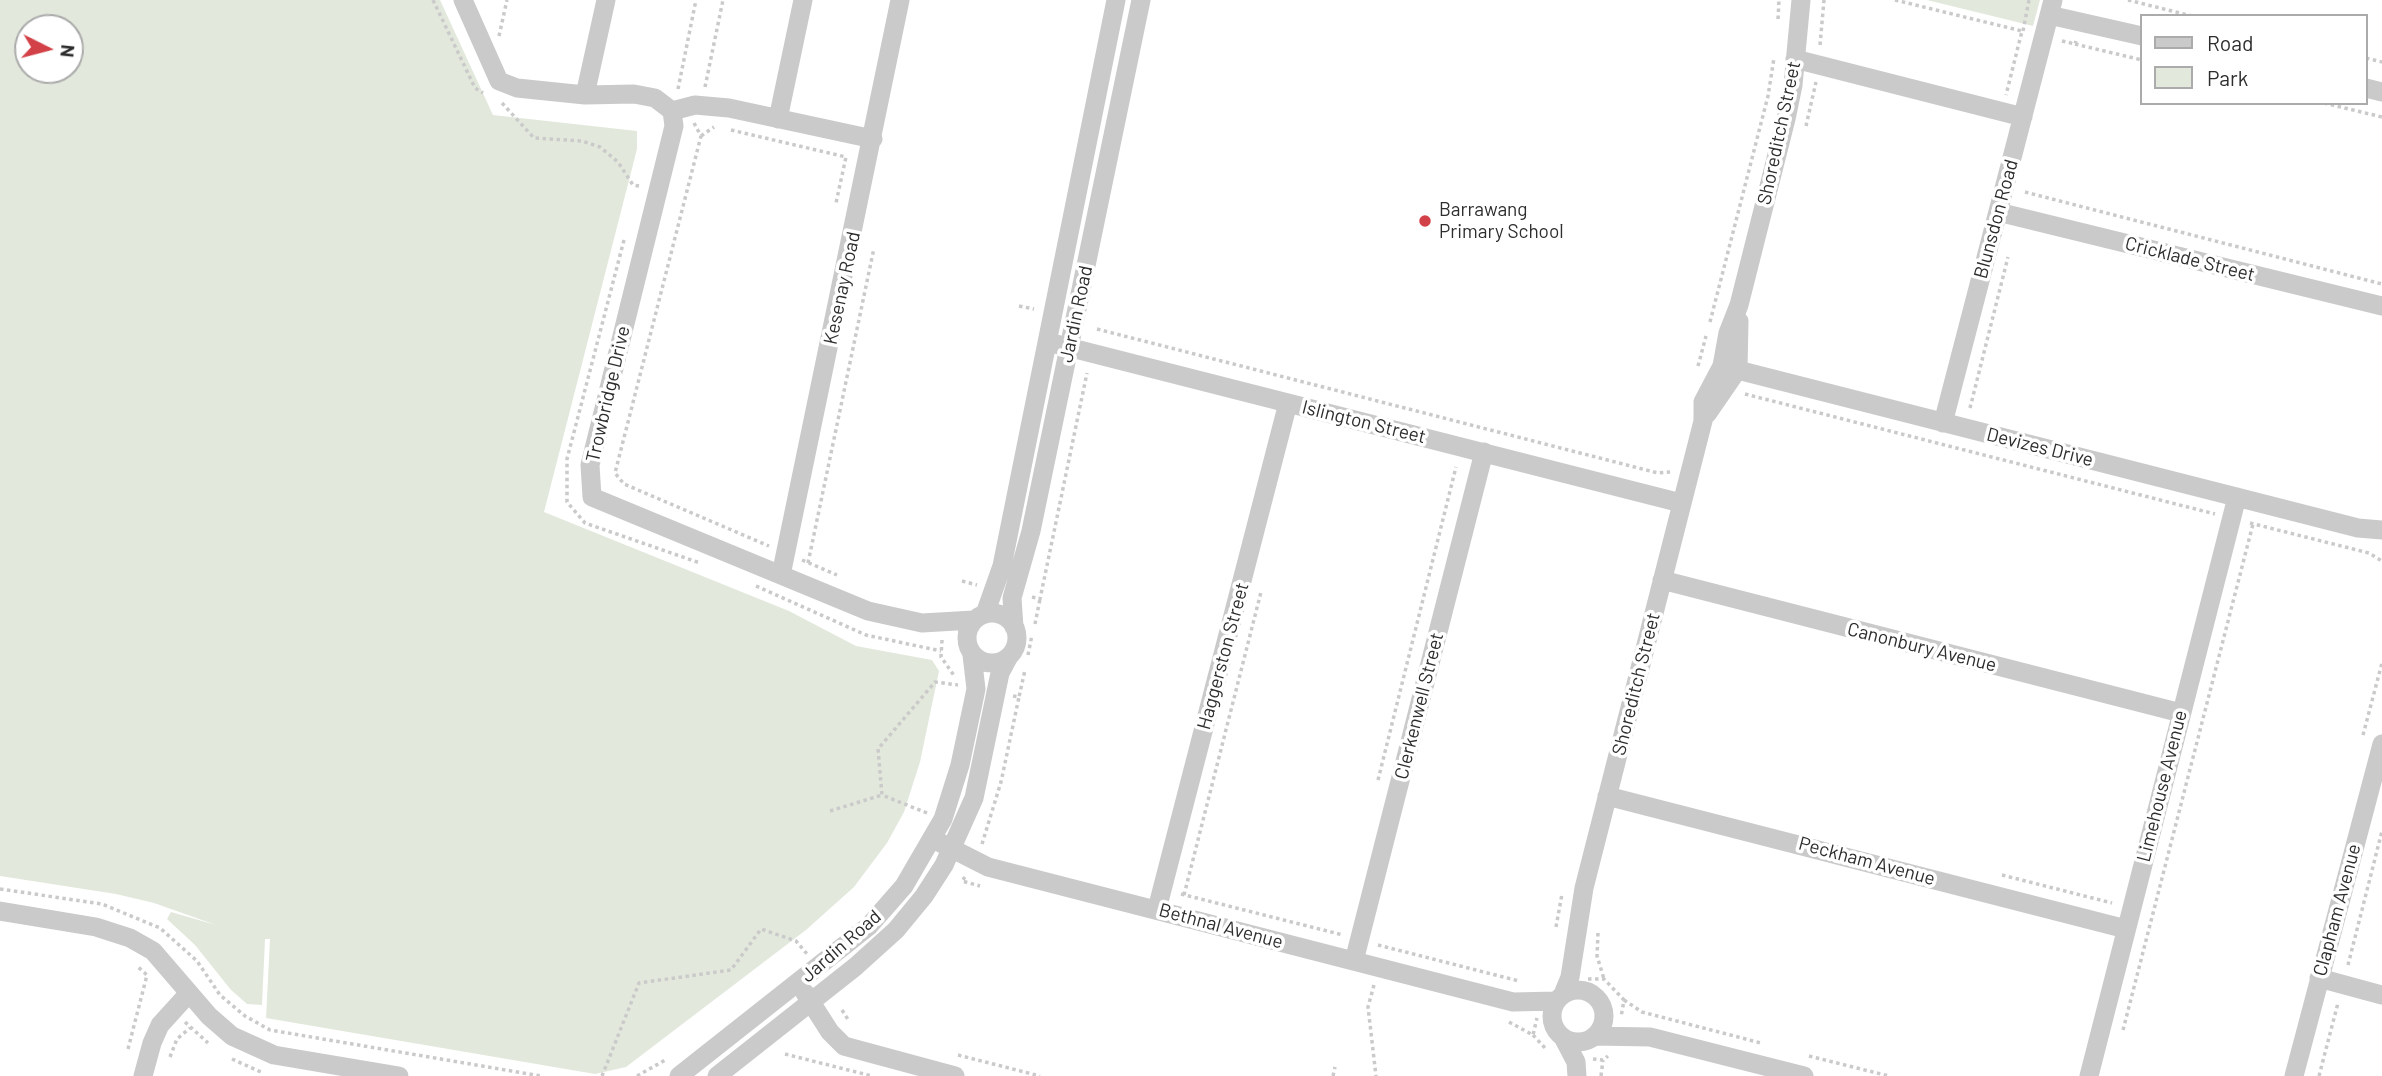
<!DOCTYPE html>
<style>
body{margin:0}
#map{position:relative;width:2382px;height:1076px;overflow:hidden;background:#fff;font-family:Barlow,sans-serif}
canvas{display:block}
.legend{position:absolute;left:2140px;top:14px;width:228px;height:91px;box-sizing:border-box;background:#fff;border:2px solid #ababab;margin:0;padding:9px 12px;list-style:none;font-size:21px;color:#2d2d2d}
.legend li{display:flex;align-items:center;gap:14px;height:35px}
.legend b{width:35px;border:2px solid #ababab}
.north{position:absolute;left:14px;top:14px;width:70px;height:70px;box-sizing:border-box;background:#fff;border:2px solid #ababab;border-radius:50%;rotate:96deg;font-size:19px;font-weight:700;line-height:28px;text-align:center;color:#2d2d2d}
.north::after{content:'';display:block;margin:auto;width:24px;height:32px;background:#d24147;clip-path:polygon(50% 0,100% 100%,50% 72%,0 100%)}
</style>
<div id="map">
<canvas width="2382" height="1076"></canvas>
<ul class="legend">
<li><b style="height:9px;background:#cacaca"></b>Road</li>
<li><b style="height:19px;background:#e2e9dc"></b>Park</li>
</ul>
<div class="north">N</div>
</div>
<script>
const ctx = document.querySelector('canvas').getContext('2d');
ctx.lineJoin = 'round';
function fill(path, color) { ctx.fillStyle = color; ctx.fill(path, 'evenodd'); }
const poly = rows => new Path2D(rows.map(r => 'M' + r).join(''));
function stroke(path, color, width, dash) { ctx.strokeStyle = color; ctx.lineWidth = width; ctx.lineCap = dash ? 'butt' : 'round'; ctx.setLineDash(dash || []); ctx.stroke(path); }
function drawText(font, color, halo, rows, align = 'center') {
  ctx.font = font + ' Barlow,sans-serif'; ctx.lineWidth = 7; ctx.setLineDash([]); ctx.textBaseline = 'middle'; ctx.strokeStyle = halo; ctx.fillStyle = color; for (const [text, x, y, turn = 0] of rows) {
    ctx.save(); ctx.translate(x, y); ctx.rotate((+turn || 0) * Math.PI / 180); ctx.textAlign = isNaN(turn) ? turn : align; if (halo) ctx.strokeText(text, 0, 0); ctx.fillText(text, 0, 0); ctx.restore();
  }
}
fill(poly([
 [0,0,440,0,493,115,637,131,637,149,544,512,789,611,856,646,932,660,939,671,920,762,904,812,887,843,854,887,806,930,626,1067,595,1074,266,1018,270,939,265,939,262,1005,247,1004,231,990,195,945,167,919,171,912,216,925,154,903,116,894,0,876],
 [70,28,70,70,28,70,28,28],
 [1927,0,2040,0,2033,26]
]), '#e2e9dc');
stroke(poly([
 [433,0,475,88,483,93],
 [1895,0,2022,31,2006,95],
 [2128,0,2192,16],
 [1778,19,1779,0],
 [2023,31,2029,0],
 [499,36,507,0],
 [2062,41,2075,44,2076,41],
 [2075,44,2142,60],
 [1820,45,1824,0],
 [2366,58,2382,62],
 [705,87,723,0],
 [678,89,696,0],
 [502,103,534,138,582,141,600,147,618,162,633,185,639,186],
 [2324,103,2382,117],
 [694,123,701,136,615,473,624,484,769,546],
 [1806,126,1816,82],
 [731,130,846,157,836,203],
 [701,136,714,127],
 [2025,192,2382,284],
 [624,240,567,459,567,502,585,523,700,563],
 [1019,306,1034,309],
 [1710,322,1768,96,1774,58],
 [1097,329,1658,473,1670,472],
 [1698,366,1706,336],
 [1745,394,2215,514],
 [1970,408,2008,257],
 [2250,523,2369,553,2382,561],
 [802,560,837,575],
 [808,563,874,248],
 [962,581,977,585],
 [756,586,866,635,941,651],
 [1032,597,1040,599,1087,373],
 [1035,624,1040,599],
 [942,640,941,657,955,677],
 [1028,655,1032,635],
 [1013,696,1019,697,1025,670],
 [2363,735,2382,663],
 [1378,780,1456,467],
 [830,811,882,795],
 [927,813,882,795,878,749,935,682,958,685],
 [982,844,1001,782,1019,697],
 [2002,875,2112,903],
 [965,877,962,881,980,886],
 [0,889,102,904,160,928,197,961,220,995,245,1016,270,1030,541,1076],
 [1181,894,1343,935],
 [1184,895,1261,592],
 [1556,927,1562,894],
 [1598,933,1597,956,1604,979],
 [1378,945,1519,981],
 [2348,965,2382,831],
 [1588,979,1604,979,1624,1000,1621,1017],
 [1374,985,1368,1007,1376,1076],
 [1624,1000,1642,1012,1761,1043],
 [842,1010,849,1021],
 [185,1022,208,1043],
 [1509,1022,1533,1035,1537,1018],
 [2123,1030,2253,524],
 [1533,1035,1546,1049],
 [128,1049,147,975,137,966],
 [785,1054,872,1076],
 [958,1055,1040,1076],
 [1809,1056,1889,1076],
 [170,1057,177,1039,190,1028],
 [232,1059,263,1073],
 [1593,1059,1603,1060,1608,1056],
 [602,1076,639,983,731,970,761,929,796,941,807,954],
 [637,1076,667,1059],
 [1333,1076,1335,1067],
 [1601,1076,1603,1060],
 [2319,1076,2338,1003]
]), '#cacaca', 3.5, [3.5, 3.5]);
stroke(poly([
 [463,0,499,81,517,88,585,95,634,94,655,98,672,111],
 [2049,15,2142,36],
 [1795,59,2023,117],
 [2366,88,2382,92],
 [585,95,606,0],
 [672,111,674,126,590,465,592,497,868,611,922,623,974,620],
 [672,111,695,105,729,108,873,139],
 [778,119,803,0],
 [1998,212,2382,306],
 [1048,342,1681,503],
 [1722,366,2358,528,2382,530],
 [1707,414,1738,369,1739,321],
 [1943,423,2053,0],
 [781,575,900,0],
 [1662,580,2181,713],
 '967 638a25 25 0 1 1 50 0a25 25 0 1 1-50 0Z',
 [985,614,1002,566,1116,0],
 [1014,627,1012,598,1031,531,1141,0],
 [1607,796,2126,929],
 [933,839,988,867,1513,1002,1556,1001],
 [1157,909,1288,403],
 [0,911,96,927,130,938,153,951,209,1016,232,1036,274,1055,399,1076],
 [1354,961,1484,452],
 [2319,978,2382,995],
 '1552 1016a26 26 0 1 1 52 0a26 26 0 1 1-52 0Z',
 [805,993,830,1032,844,1046,955,1076],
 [1563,994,1570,977,1584,888,1703,421,1703,402,1722,366,1728,333,1739,305,1786,119,1793,85,1801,0],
 [1595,1036,1650,1037,1804,1076],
 [1564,1039,1576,1062,1577,1076],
 [143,1076,152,1043,160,1025,189,993],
 [679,1076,869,926,904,886,943,819,960,765,976,689,972,655],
 [717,1076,855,967,896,930,924,896,944,865,974,798,1000,673,1008,658],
 [2089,1076,2237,497],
 [2294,1076,2382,744]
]), '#cacaca', 19);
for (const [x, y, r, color] of [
 [1425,221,7,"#d24147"]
]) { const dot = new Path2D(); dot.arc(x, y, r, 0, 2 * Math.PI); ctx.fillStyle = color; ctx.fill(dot); stroke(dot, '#fff', 2.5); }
drawText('19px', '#2d2d2d', '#fff', [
 ["Shoreditch Street",1779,133,-78],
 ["Blunsdon Road",1996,219,-75],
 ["Cricklade Street",2190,259,14],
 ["Kesenay Road",842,288,-78],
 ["Jardin Road",1076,314,-78],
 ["Trowbridge Drive",608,394,-77],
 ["Islington Street",1364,422,14],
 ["Devizes Drive",2040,447,14],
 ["Canonbury Avenue",1922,647,14],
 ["Haggerston Street",1223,656,-75],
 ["Shoreditch Street",1636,684,-76],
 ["Clerkenwell Street",1419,706,-76],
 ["Limehouse Avenue",2162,786,-76],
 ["Peckham Avenue",1867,861,15],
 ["Clapham Avenue",2337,910,-75],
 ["Bethnal Avenue",1221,926,15],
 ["Jardin Road",841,946,-41]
]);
drawText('19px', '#2d2d2d', '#fff', [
 ["Barrawang",1439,210],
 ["Primary School",1439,232]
], 'left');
</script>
